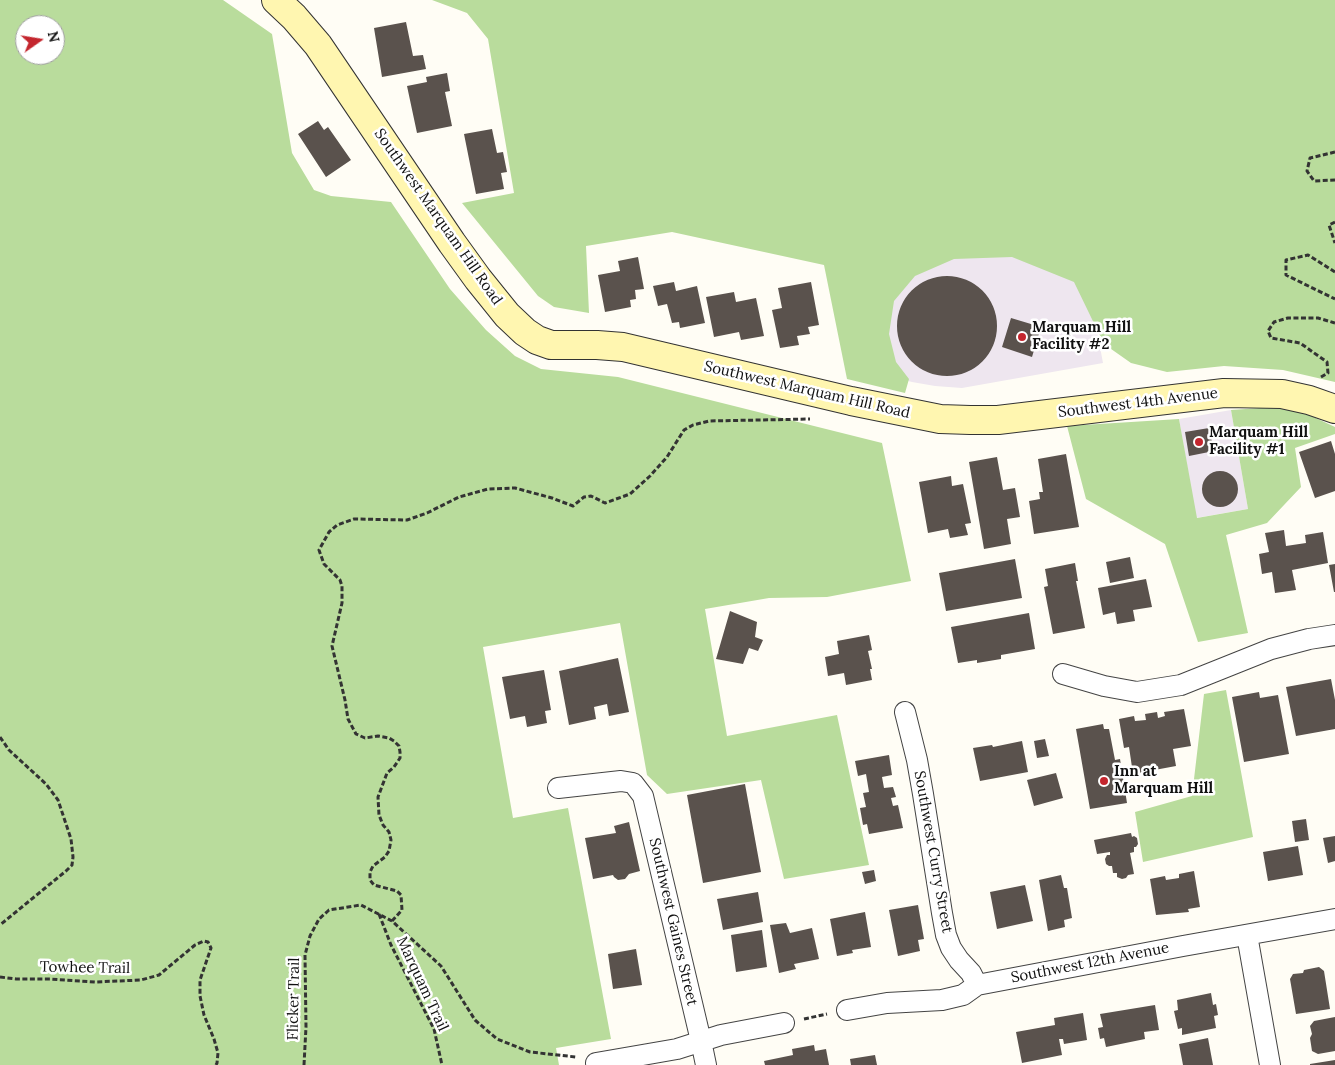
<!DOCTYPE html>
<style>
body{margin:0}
#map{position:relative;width:1335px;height:1065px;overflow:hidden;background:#fffdf5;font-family:Lora,serif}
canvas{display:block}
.north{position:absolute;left:15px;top:15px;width:50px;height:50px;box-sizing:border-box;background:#fff;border:1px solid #a0a0a0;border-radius:50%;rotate:77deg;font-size:14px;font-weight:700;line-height:20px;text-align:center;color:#111}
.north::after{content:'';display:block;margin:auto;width:18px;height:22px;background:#c4262e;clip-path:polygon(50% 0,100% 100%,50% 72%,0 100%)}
</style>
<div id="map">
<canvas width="1335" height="1065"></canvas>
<div class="north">N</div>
</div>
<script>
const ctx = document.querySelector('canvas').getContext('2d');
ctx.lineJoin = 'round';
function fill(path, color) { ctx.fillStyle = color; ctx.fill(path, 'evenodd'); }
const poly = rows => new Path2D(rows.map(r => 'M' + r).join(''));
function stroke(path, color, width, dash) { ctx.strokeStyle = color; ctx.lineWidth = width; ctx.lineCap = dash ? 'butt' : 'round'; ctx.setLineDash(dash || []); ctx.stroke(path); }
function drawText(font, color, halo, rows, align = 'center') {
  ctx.font = font + ' Lora,serif'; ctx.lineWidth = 5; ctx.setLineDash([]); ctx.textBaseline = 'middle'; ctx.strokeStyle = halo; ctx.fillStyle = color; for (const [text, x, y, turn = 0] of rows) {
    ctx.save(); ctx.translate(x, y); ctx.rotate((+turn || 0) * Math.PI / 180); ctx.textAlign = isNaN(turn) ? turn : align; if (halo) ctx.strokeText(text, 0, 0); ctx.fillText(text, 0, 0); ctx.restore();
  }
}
fill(poly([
 [1064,153,1103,363,962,388,935,386,912,382,889,376,855,191],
 [1231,410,1248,509,1196,518,1179,419]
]), '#eee6ef');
fill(poly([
 [0,0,223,0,272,34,292,153,314,190,331,196,391,202,450,289,486,330,515,356,541,369,618,377,882,443,911,581,827,597,769,598,705,609,727,736,837,715,869,865,784,879,761,780,667,794,647,775,620,623,483,647,513,818,568,808,611,1039,556,1048,559,1065,0,1065],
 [25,25,55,25,55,55,25,55],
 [432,0,1335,0,1335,382,1283,370,1224,366,1167,372,1131,363,1104,344,1074,282,1012,257,954,259,915,276,894,301,889,334,896,362,909,379,905,393,847,379,824,265,672,232,586,246,589,313,554,307,538,296,462,203,514,193,488,39,467,13],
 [1290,406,1335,427,1335,434,1295,448,1301,487,1267,523,1226,535,1248,633,1198,642,1165,544,1086,499,1067,426,1179,419,1197,518,1248,509,1231,410],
 [1226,690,1253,837,1143,862,1135,812,1192,796,1204,694]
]), '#b9dc9c');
fill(poly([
 [406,22,413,56,423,55,426,69,382,77,374,28],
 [447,73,450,91,445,92,452,126,417,133,407,86,427,82,426,77],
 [318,121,324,130,328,127,351,160,326,177,298,134],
 [492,129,497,153,503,152,507,172,501,173,504,189,476,194,464,134],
 [638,257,644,289,635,290,636,299,630,300,631,307,605,312,598,275,620,271,618,261],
 '897 326a50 50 0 1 1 100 0a50 50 0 1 1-100 0Z',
 [674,282,676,291,697,286,705,323,680,328,679,322,672,323,667,304,658,306,653,286],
 [811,282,819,325,808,327,810,334,797,336,799,345,780,348,772,310,782,308,778,288],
 [734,292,736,302,756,298,764,336,741,340,739,332,714,337,706,297],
 [1011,318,1041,327,1032,357,1002,347],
 [1209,428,1214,451,1189,456,1185,432],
 [1331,441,1335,454,1335,491,1315,498,1299,452],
 [1066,454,1079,527,1034,534,1029,501,1040,499,1039,492,1043,492,1038,459],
 [997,457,1003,490,1015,488,1020,517,1007,519,1011,544,984,549,969,462],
 '1202 489a18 18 0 1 1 36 0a18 18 0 1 1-36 0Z',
 [951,476,952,486,963,484,971,523,965,524,968,535,950,538,948,529,928,533,919,482],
 [1284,530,1286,546,1306,543,1305,535,1323,532,1328,563,1292,570,1296,590,1275,593,1272,572,1262,574,1259,554,1269,552,1265,533],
 [1130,557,1134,578,1110,583,1106,562],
 [1015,559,1022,598,946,611,939,573],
 [1075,563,1078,581,1076,581,1085,628,1053,634,1044,587,1048,586,1045,569],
 [1335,564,1335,592,1334,592,1329,565],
 [1146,579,1152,607,1133,610,1135,621,1117,624,1115,612,1103,615,1098,588],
 [730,611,757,622,755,637,763,640,758,651,749,648,743,664,716,659],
 [1029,613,1035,649,1001,655,1001,659,977,663,977,660,958,663,951,627],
 [869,635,872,650,868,651,872,669,870,669,872,680,846,685,844,673,828,676,825,657,839,654,837,641],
 [618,658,629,712,609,716,607,704,594,707,596,719,569,725,559,671],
 [544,670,551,710,545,711,547,723,527,727,525,716,510,719,502,677],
 [1331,679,1335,700,1335,729,1296,736,1286,687],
 [1259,692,1260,698,1278,695,1289,754,1244,762,1232,697],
 [1184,709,1191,746,1173,749,1176,766,1133,774,1129,747,1124,748,1119,719,1134,716,1135,721,1146,720,1145,714,1157,712,1158,718,1165,716,1164,712],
 [1103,724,1104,729,1109,729,1115,760,1120,759,1127,803,1090,809,1076,729],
 [1045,739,1049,756,1037,758,1034,741],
 [1022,741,1028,772,980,781,973,748,992,745,993,747],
 [889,755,892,775,882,777,884,788,893,787,896,797,891,798,893,806,898,805,903,828,869,834,867,824,863,825,860,808,866,807,863,793,869,792,866,774,858,776,855,761],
 [1056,773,1063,798,1034,806,1027,780],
 [745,784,761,872,703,883,687,795],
 [1306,819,1309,840,1295,842,1292,821],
 [629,822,640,871,629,874,625,879,618,880,614,877,613,875,593,879,585,838,616,833,614,826],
 [1131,833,1132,837,1134,836,1137,838,1138,844,1136,847,1134,847,1134,852,1130,853,1134,874,1128,875,1126,878,1122,879,1117,877,1117,873,1113,873,1112,866,1109,866,1106,864,1105,859,1107,855,1110,855,1110,852,1097,854,1094,840],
 [1335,836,1335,861,1328,863,1323,838],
 [1298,846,1303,875,1268,881,1263,852],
 [874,870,876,881,865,884,862,872],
 [1194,871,1200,907,1188,909,1189,912,1156,915,1150,879,1165,876,1166,880,1179,878,1179,874],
 [1061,875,1064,888,1067,888,1072,918,1064,920,1065,927,1048,931,1039,880],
 [1025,885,1033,921,997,929,990,892],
 [758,892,763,922,723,930,717,899],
 [918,905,924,939,918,940,920,951,898,956,889,910],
 [865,912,871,947,852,950,853,953,837,956,830,919],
 [786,923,790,933,812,928,819,959,794,964,796,969,779,973,770,925],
 [762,930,767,967,736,972,731,935],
 [636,949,642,985,613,989,608,954],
 [1319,967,1324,971,1330,1009,1296,1014,1290,979,1293,974,1303,973,1304,970],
 [1211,993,1213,1005,1216,1004,1218,1015,1214,1016,1216,1028,1182,1035,1182,1028,1178,1029,1174,1011,1178,1010,1177,1000],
 [1155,1005,1159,1030,1144,1032,1145,1039,1106,1047,1104,1038,1100,1039,1098,1028,1103,1027,1100,1014],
 [1083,1013,1087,1040,1064,1044,1063,1039,1059,1039,1062,1055,1022,1063,1016,1032,1055,1025,1054,1018],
 [1335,1017,1335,1051,1318,1054,1312,1051,1310,1038,1312,1034,1310,1026,1314,1021],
 [1208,1038,1213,1065,1183,1065,1179,1044],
 [814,1045,815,1051,826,1049,829,1065,765,1065,764,1061,793,1055,792,1049],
 [875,1055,877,1065,851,1065,850,1059],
 [1335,1060,1335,1065,1310,1065,1310,1064]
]), '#5a524d');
const street = poly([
 [1063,674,1104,686,1137,692,1181,685,1271,649,1309,639,1335,635],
 [905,712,917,760,923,794,942,913,946,935,951,948,959,960,971,973,977,985],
 [558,788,621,781,633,783,643,796,701,1041,706,1065],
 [1247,935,1270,1065],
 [847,1010,887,1003,942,1000,963,995,977,985,1183,946,1335,919],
 [596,1063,677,1049,721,1035,784,1023]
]);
const secondary = poly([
 [276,0,294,17,318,45,452,243,478,279,507,315,525,332,537,340,551,345,597,345,623,347,851,401,940,419,970,420,998,420,1224,393,1282,394,1309,400,1335,409]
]);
stroke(street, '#444', 22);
stroke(secondary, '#333', 30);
stroke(poly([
 [1335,152,1310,158,1307,171,1314,181,1335,180],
 [1335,222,1329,225,1335,243],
 [1335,272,1308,255,1286,260,1286,275,1335,299],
 [1321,377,1328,373,1327,362,1300,343,1271,338,1268,331,1274,322,1288,318,1318,318,1335,323],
 [0,737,9,750,46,784,58,800,71,839,73,857,72,865,66,871,0,925],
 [379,914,391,945,434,1029,442,1065],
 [392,921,402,910,401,895,397,891,374,885,370,880,370,872,373,866,385,857,389,851,391,840,389,832,383,825,379,815,378,797,387,773,394,767,400,758,400,752,399,746,394,741,389,738,378,736,365,738,356,734,348,719,345,700,332,646,342,603,342,586,340,580,324,564,319,550,329,532,337,525,354,519,407,520,427,513,459,497,488,489,515,488,552,498,573,506,584,497,591,496,605,503,630,494,650,476,667,457,684,430,693,425,709,421,810,419],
 [0,977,16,979,50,979,95,982,141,980,159,975,195,945,204,941,208,942,211,948,200,980,200,996,204,1015,214,1039,218,1053,217,1063,216,1065],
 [804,1019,827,1014],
 [304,1065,306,1027,305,955,310,936,319,919,329,910,361,905,392,921,441,966,475,1020,497,1039,530,1052,576,1057]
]), '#333', 3, [5, 2.5]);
stroke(street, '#fff', 20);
stroke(secondary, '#fff6b0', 28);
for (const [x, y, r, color] of [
 [1022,337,5,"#c4262e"],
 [1199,442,5,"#c4262e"],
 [1104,781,5,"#c4262e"]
]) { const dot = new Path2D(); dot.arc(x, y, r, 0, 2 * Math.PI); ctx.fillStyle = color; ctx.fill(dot); stroke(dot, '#fff', 2); }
drawText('15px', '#111', '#fff', [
 ["Southwest Marquam Hill Road",438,217,55],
 ["Southwest Marquam Hill Road",807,390,13],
 ["Southwest 14th Avenue",1138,403,-7],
 ["Southwest Curry Street",933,852,80],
 ["Southwest Gaines Street",673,922,77],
 ["Southwest 12th Avenue",1090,963,-11],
 ["Towhee Trail",85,968,1],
 ["Marquam Trail",422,984,65],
 ["Flicker Trail",294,999,-89]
]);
drawText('bold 15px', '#111', '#fff', [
 ["Marquam Hill",1032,328],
 ["Facility #2",1032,345],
 ["Marquam Hill",1209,433],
 ["Facility #1",1209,450],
 ["Inn at",1114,772],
 ["Marquam Hill",1114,789]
], 'left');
</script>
